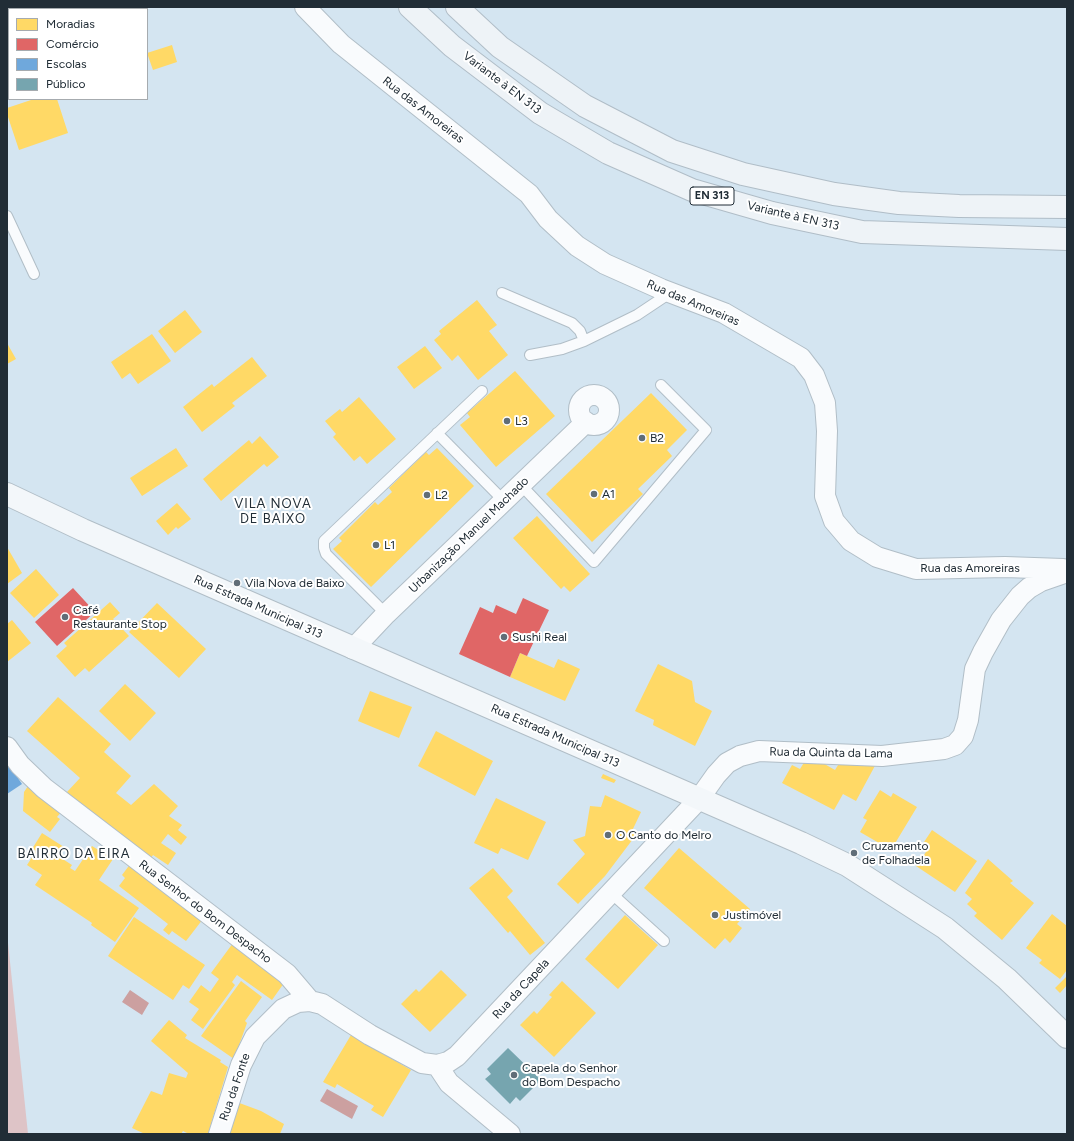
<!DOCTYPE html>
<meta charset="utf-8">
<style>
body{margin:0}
#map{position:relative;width:1074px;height:1141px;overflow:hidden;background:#d4e5f1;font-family:Figtree,sans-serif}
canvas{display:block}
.frame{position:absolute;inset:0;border:8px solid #212d36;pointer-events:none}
.legend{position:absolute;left:8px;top:8px;width:140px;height:92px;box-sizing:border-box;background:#fff;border:1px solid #a6abaf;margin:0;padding:5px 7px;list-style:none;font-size:12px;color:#212d36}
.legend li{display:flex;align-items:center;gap:8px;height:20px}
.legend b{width:20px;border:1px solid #a6abaf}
</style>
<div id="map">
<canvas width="1074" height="1141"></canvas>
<div class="frame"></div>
<ul class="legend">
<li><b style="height:11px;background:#ffd966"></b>Moradias</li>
<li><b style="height:11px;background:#e06666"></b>Comércio</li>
<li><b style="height:11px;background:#6fa8dc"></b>Escolas</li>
<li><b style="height:11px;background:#76a5af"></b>Público</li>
</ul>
</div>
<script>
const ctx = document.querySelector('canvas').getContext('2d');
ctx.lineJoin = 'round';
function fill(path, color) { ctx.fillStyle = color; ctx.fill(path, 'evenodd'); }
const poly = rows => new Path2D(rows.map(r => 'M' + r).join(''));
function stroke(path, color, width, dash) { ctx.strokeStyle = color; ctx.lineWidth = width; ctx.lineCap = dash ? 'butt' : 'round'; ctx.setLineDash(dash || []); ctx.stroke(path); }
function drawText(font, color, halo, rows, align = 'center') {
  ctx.font = font + ' Figtree,sans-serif'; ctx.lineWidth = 4; ctx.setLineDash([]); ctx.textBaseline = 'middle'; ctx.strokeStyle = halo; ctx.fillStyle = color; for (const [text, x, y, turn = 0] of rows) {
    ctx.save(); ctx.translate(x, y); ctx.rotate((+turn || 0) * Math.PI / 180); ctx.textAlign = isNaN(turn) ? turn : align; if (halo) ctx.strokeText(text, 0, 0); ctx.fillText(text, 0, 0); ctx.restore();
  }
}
fill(poly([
 [7,933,28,1134,7,1134]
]), '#dec4c7');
fill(poly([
 [130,990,149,1003,142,1015,122,1002],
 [327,1089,358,1106,352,1119,320,1101]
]), '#cca0a0');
fill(poly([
 [27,7,90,7,90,9,27,9],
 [172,45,177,62,153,70,147,53],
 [34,99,57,99,68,133,19,150,7,114,7,108],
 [477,300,497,325,489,331,508,355,478,380,458,355,452,361,434,340,441,334,439,331],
 [185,310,202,332,175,353,158,331],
 [152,334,171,361,138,384,130,373,122,379,111,362],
 [7,343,16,359,7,364],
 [425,346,442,368,414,389,397,367],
 [252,357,267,376,232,403,235,406,202,432,183,407,212,384,214,387],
 [515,371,555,416,496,467,460,425,470,417,467,413],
 [651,393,687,430,667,450,672,456,638,489,643,494,592,542,546,494],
 [359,397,396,439,367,464,360,456,354,461,333,437,336,434,325,421,340,409,342,412],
 [260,436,279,457,267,467,264,464,221,501,203,479,249,440,252,444],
 [176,448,188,466,142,496,130,478],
 [437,448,474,486,371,587,333,549,342,541,339,538,375,502,378,505,392,492,389,488,426,452,429,455],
 [177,503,191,519,178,529,176,527,168,535,156,521],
 [537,516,590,574,570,592,564,586,561,589,513,538],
 [7,547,22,573,7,584],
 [36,569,59,595,34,618,10,593],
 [110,602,120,613,113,619,129,636,89,672,85,668,75,677,56,656,67,646,64,643],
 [157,603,206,649,179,678,129,632],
 [12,620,31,643,7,662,7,624],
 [520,653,554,668,558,659,580,669,565,701,510,677],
 [658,664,692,681,695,702,712,711,695,746,653,725,654,720,635,711],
 [125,684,156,713,130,741,99,711],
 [370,691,412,707,399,738,358,721],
 [58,697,111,744,104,752,131,776,116,793,131,805,154,784,178,806,169,816,182,825,178,830,187,837,181,845,168,834,161,843,176,853,168,865,153,855,151,858,108,830,67,792,80,778,27,731],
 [436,731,493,761,475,796,418,766],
 [805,761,821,762,835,770,840,762,877,762,856,801,843,794,834,810,782,783,792,765,800,769],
 [603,774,616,780,614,783,601,778],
 [30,783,64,809,57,817,60,819,50,832,23,811,24,792],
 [880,790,891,797,893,793,917,807,891,850,860,832,867,820,863,818],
 [605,795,641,812,632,831,636,835,605,876,578,904,557,884,585,854,573,840,585,836,590,806,601,807],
 [496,798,546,822,528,860,501,848,498,854,474,843],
 [932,830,977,861,955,892,916,866,926,852,920,848],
 [42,833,64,847,58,856,72,865,70,868,75,871,92,846,113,859,99,880,139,908,115,942,91,925,92,923,35,885,42,875,27,865,36,851,32,849],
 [679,848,750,909,737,924,742,928,730,943,725,938,715,949,644,888],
 [988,859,1013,881,1010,883,1034,903,1002,940,974,916,977,913,967,904,972,899,965,893],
 [131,863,203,919,186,941,172,931,169,935,163,930,168,924,119,886,125,878,122,875],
 [493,868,513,891,507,897,545,943,530,955,510,931,508,933,469,888],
 [1052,914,1067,926,1067,970,1060,979,1039,963,1042,960,1026,948],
 [625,915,658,945,618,989,585,959],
 [134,917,205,965,189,989,183,985,173,1000,108,956],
 [233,943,251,956,250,958,284,983,272,1000,237,975,232,982,235,985,203,1029,191,1020,199,1009,189,1002,201,985,210,992,219,979,211,973],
 [441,970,467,995,430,1032,401,1004,416,989,419,992],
 [1066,977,1067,985,1060,993,1055,988],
 [241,981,262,997,245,1021,247,1023,234,1059,201,1036],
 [562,981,596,1013,554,1057,520,1025,534,1011,537,1014,552,997,549,995],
 [169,1020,187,1035,185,1038,221,1060,220,1062,228,1067,208,1134,189,1134,183,1131,181,1134,145,1134,132,1128,151,1091,162,1095,169,1073,186,1078,188,1073,151,1041],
 [351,1035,411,1070,383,1117,371,1110,374,1106,337,1084,335,1088,323,1082],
 [234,1101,261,1111,284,1124,280,1134,234,1134,223,1130]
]), '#ffd966');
fill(poly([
 [73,588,95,612,57,646,35,622],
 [523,598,549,610,527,656,520,653,510,677,459,654,480,607,493,613,496,605,516,614]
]), '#e06666');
fill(poly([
 [7,762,22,784,7,794]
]), '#6fa8dc');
fill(poly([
 [508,1048,541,1080,520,1101,516,1097,510,1104,485,1079,491,1074,487,1069]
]), '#76a5af');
const lane = poly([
 [7,216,34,274],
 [502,293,572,323,580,331,584,341],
 [530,355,562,349,584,341,637,315,670,293],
 [437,433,504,501],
 [521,485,594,562,706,430,661,385],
 [386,614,326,554,324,548,324,541,482,391],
 [611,893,664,941]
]);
const street = poly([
 [305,7,341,44,529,194,548,219,577,246,605,264,661,289,724,313,801,358,814,375,825,403,827,431,825,496,834,521,851,541,877,557,916,569,1005,567,1063,569],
 '579 410a15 15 0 1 1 30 0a15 15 0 1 1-30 0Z',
 [353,649,386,614,586,422],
 [7,747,20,765,44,788,287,974,310,1001],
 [437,1065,449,1083,510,1134],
 [219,1134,241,1065,255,1037,283,1009,298,1002,310,1001,322,1004,370,1035,422,1063,437,1065,448,1062,457,1056,699,799,716,775,727,763,740,756,759,751,882,756,944,749,955,745,963,736,968,720,975,669,983,652,1001,620,1020,596,1029,588,1041,581,1067,572]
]);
const secondary = poly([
 [7,494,83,530,801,843,847,865,945,928,1007,979,1067,1037]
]);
const primary = poly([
 [410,7,452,46,540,113,608,153,692,190,772,213,862,232,1067,239],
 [457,7,500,47,585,106,672,151,743,174,834,194,899,203,959,206,1067,207]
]);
stroke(lane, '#b1bec7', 12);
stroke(street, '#b1bec7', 22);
stroke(secondary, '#b1bec7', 24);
stroke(primary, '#b0bdc7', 24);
stroke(lane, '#f9fbfd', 10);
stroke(street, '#f9fbfd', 20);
stroke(secondary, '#f3f7fa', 22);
stroke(primary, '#eef3f7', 22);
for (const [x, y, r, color] of [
 [507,421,4,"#606d77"],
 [642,438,4,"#606d77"],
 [594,494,4,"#606d77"],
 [427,495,4,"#606d77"],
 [376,545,4,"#606d77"],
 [237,583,4,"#606d77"],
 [65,617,4,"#606d77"],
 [504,637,4,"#606d77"],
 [608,835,4,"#606d77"],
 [854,853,4,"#606d77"],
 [715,915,4,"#606d77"],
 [514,1075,4,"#606d77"]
]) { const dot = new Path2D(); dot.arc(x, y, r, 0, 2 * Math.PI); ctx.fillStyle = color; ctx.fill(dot); stroke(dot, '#fff', 1.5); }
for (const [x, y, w] of [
 [712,196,44]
]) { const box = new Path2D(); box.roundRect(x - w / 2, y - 9, w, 18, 3); ctx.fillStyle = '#fff'; ctx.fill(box); stroke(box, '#212d36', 1); }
drawText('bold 11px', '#212d36', null, [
 ["EN 313",712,196]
]);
drawText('12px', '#212d36', '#fff', [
 ["Variante à EN 313",502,83,37],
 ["Rua das Amoreiras",423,110,38],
 ["Variante à EN 313",793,216,13],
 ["Rua das Amoreiras",693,303,23],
 ["Urbanização Manuel Machado",469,535,-44],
 ["Rua das Amoreiras",970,568],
 ["Rua Estrada Municipal 313",258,607,24],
 ["Rua Estrada Municipal 313",555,736,24],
 ["Rua da Quinta da Lama",831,753,1],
 ["Rua Senhor do Bom Despacho",205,912,37],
 ["Rua da Capela",521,989,-47],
 ["Rua da Fonte",235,1087,-71]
]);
drawText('12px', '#212d36', '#fff', [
 ["L3",515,421],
 ["B2",650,438],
 ["A1",602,494],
 ["L2",435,495],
 ["L1",384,545],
 ["Vila Nova de Baixo",245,583],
 ["Café",73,610],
 ["Restaurante Stop",73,624],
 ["Sushi Real",512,637],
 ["O Canto do Melro",616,835],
 ["Cruzamento",862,846],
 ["de Folhadela",862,860],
 ["Justimóvel",723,915],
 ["Capela do Senhor",522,1068],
 ["do Bom Despacho",522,1082]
], 'left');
ctx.letterSpacing = '1px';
drawText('13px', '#212d36', '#fff', [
 ["VILA NOVA",273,504],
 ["DE BAIXO",273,519],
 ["BAIRRO DA EIRA",74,854]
]);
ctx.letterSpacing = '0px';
</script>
